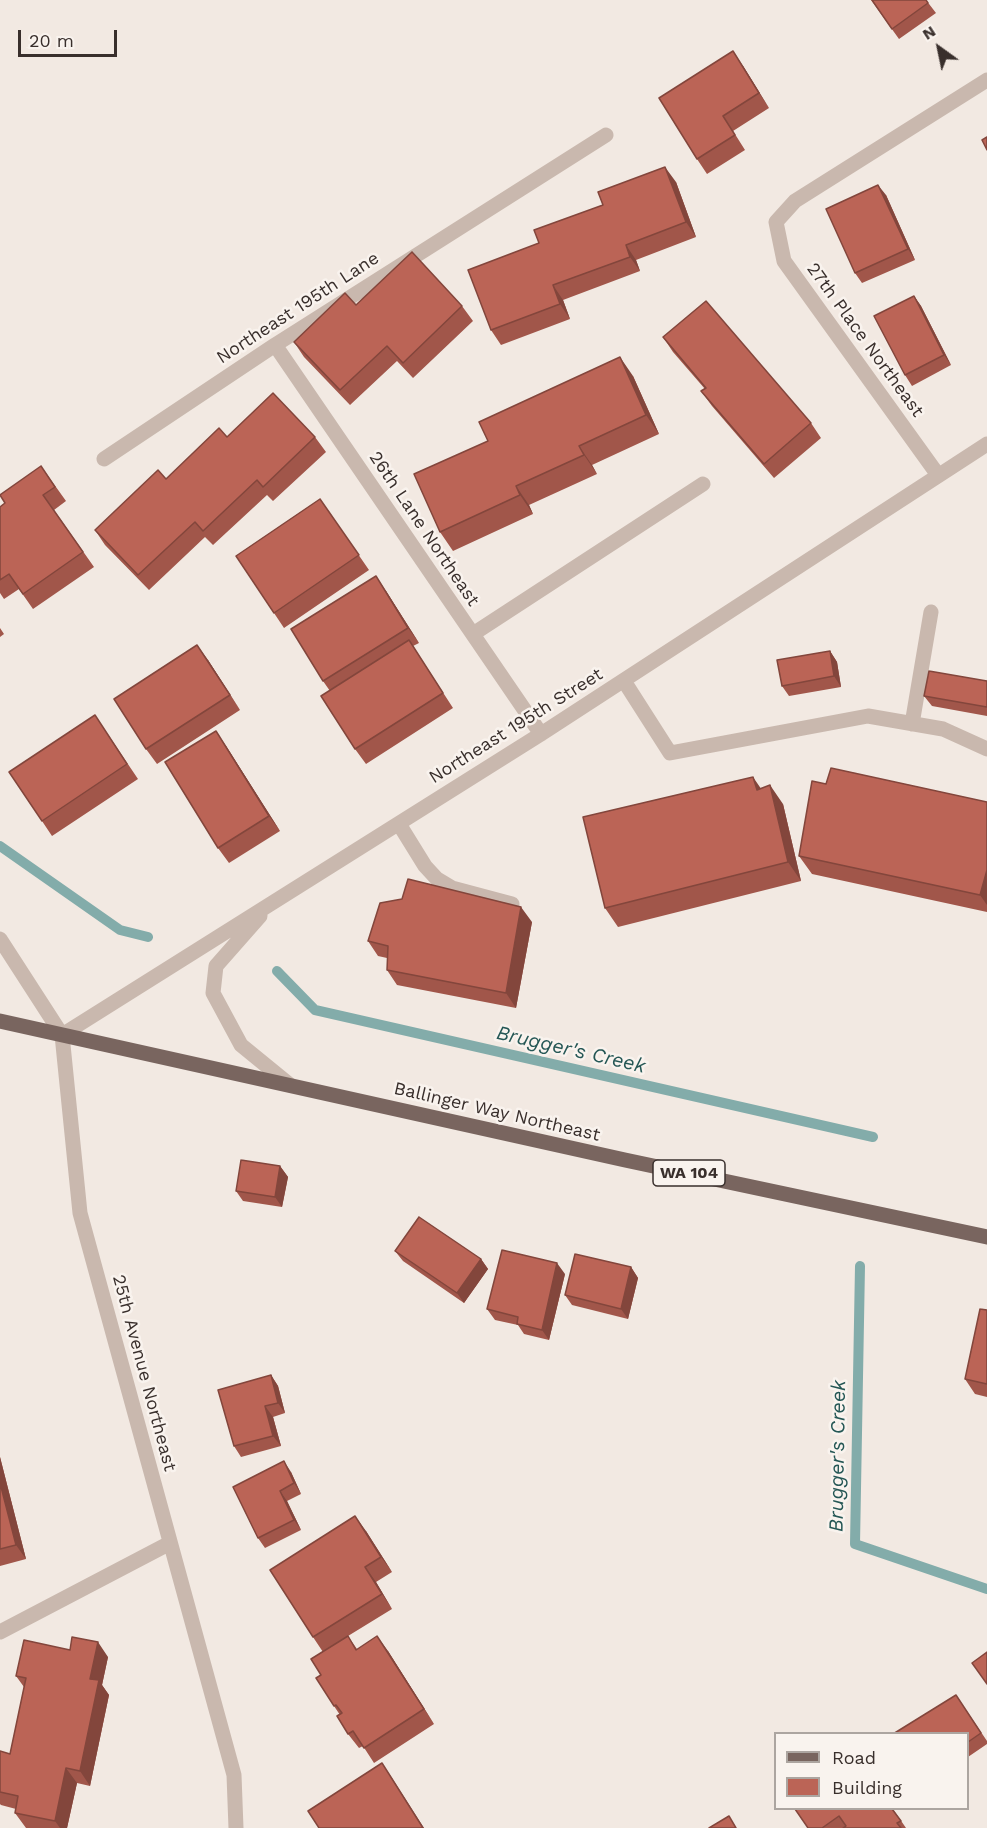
<!DOCTYPE html>
<style>
body{margin:0}
#map{position:relative;width:987px;height:1828px;overflow:hidden;background:#f2e9e2;font-family:"Work Sans",sans-serif}
canvas{display:block}
.legend{position:absolute;left:774px;top:1732px;width:195px;height:78px;box-sizing:border-box;background:#f9f3ee;border:2px solid #aca5a0;margin:0;padding:8px 10px;list-style:none;font-size:18px;color:#392f2c}
.legend li{display:flex;align-items:center;gap:12px;height:30px}
.legend b{width:30px;border:2px solid #aca5a0}
.north{position:absolute;left:909px;top:18px;width:60px;height:60px;-webkit-text-stroke:4px #f9f3ee;paint-order:stroke;rotate:327deg;font-size:16px;font-weight:700;line-height:24px;text-align:center;color:#392f2c}
.north::after{content:'';display:block;margin:auto;width:21px;height:27px;background:#392f2c;clip-path:polygon(50% 0,100% 100%,50% 72%,0 100%)}
.scale{position:absolute;left:18px;top:30px;width:99px;height:27px;box-sizing:border-box;border:3px solid #392f2c;border-top:0;padding-left:8px;font-size:18px;line-height:21px;white-space:nowrap;color:#392f2c;-webkit-text-stroke:4px #f9f3ee;paint-order:stroke}
</style>
<div id="map">
<canvas width="987" height="1828"></canvas>
<ul class="legend">
<li><b style="height:8px;background:#79655f"></b>Road</li>
<li><b style="height:16px;background:#bb6456"></b>Building</li>
</ul>
<div class="north">N</div>
<div class="scale">20 m</div>
</div>
<script>
const ctx = document.querySelector('canvas').getContext('2d');
ctx.lineJoin = 'round';
const poly = rows => new Path2D(rows.map(r => 'M' + r).join(''));
function stroke(path, color, width, dash) { ctx.strokeStyle = color; ctx.lineWidth = width; ctx.lineCap = dash ? 'butt' : 'round'; ctx.setLineDash(dash || []); ctx.stroke(path); }
function fill(path, color) { ctx.fillStyle = color; ctx.fill(path, 'evenodd'); }
function drawText(font, color, halo, rows, align = 'center') {
  ctx.font = font + ' "Work Sans",sans-serif'; ctx.lineWidth = 5; ctx.setLineDash([]); ctx.textBaseline = 'middle'; ctx.strokeStyle = halo; ctx.fillStyle = color; for (const [text, x, y, turn = 0] of rows) {
    ctx.save(); ctx.translate(x, y); ctx.rotate((+turn || 0) * Math.PI / 180); ctx.textAlign = isNaN(turn) ? turn : align; if (halo) ctx.strokeText(text, 0, 0); ctx.fillText(text, 0, 0); ctx.restore();
  }
}
stroke(poly([
 [0,846,120,930,148,937],
 [277,971,315,1010,873,1137],
 [860,1266,855,1544,987,1589]
]), '#83acaa', 10);
stroke(poly([
 [275,345,541,734],
 [104,459,275,345,606,135],
 [938,475,784,261,776,222,795,201,987,80],
 [473,634,703,484],
 [624,681,670,753,868,716,943,729,987,749],
 [912,724,931,612],
 [399,824,425,866,437,879,452,888,512,904],
 [260,916,216,966,213,993,241,1045,290,1085],
 [0,939,62,1035,80,1213,234,1775,236,1828],
 [62,1035,541,734,987,444],
 [0,1632,170,1543]
]), '#c9b8ae', 15);
stroke(poly([
 [0,1021,625,1160,987,1237]
]), '#79655f', 15);
fill(poly([
 [871,0,926,0,936,13,899,39],
 [743,66,769,108,733,131,745,150,707,174,697,159],
 [676,182,696,237,636,260,640,271,563,300,570,319,501,345,491,330],
 [886,195,915,260,862,283,855,273],
 [914,296,921,306,951,365,912,386,905,375],
 [356,305,462,306,473,321,413,378,397,361,350,405,304,357,294,342],
 [663,337,811,423,821,438,774,478,712,406,701,391,705,389,673,352],
 [633,376,659,434,592,465,597,474,529,505,533,514,453,551,440,532],
 [227,437,315,437,326,452,273,501,267,495,213,545,205,537,149,590,105,545,95,530,166,479],
 [41,466,66,501,54,510,94,567,33,609,19,589,4,599,0,593,0,507,5,503],
 [320,499,369,570,284,628,236,556],
 [386,591,419,643,413,646,453,708,366,764,355,749,330,691,323,681],
 [0,628,4,634,0,637],
 [830,651,837,662,841,687,789,696,782,686],
 [208,660,240,710,157,764,146,749],
 [987,681,987,716,932,706,924,696],
 [105,730,138,779,52,836,42,821],
 [226,746,280,831,229,863,218,848],
 [826,784,987,802,987,912,812,874,799,856],
 [783,804,801,881,618,927,605,908],
 [532,922,516,1008,397,985,387,970,387,958,378,956,368,941],
 [280,1166,288,1177,282,1207,243,1201,236,1191],
 [395,1251,481,1259,488,1269,464,1303,403,1261],
 [631,1267,638,1278,628,1319,572,1305,565,1295],
 [565,1274,549,1340,524,1334,518,1325,495,1320,487,1309],
 [987,1310,987,1397,975,1394,965,1379],
 [271,1375,278,1386,285,1413,273,1417,281,1446,241,1457,234,1446],
 [0,1457,26,1559,0,1566],
 [291,1472,301,1494,287,1501,301,1530,265,1548,258,1538,233,1487],
 [366,1531,392,1572,376,1582,392,1609,348,1636,357,1649,388,1651,434,1724,374,1763,363,1746,359,1748,348,1734,340,1715,334,1706,321,1675,323,1652,313,1637],
 [70,1650,108,1657,102,1685,109,1695,90,1786,77,1783,67,1828,26,1828,15,1813,16,1809,1,1805,0,1804,0,1751,10,1754,24,1687,16,1676],
 [956,1695,987,1741,987,1744,968,1757,968,1734],
 [795,1809,893,1809,906,1828,808,1828]
]), '#a1564a');
fill(poly([
 [733,51,743,66,769,108,759,93],
 [665,167,676,182,696,237,686,222],
 [878,185,886,195,915,260,908,249],
 [626,245,636,260,640,271,630,257],
 [553,285,563,300,570,319,560,304],
 [914,296,921,306,951,365,944,355],
 [620,357,633,376,659,434,646,415],
 [579,446,592,465,597,474,584,455],
 [516,486,529,505,533,514,520,495],
 [376,576,386,591,419,643,408,628],
 [197,645,208,660,240,710,230,695],
 [830,651,837,662,841,687,834,676],
 [216,731,226,746,280,831,269,816],
 [753,777,766,796,757,790],
 [770,785,783,804,801,881,788,862],
 [987,870,987,905,980,895],
 [521,907,532,922,516,1008,506,993],
 [280,1166,288,1177,282,1207,275,1197],
 [481,1259,488,1269,464,1303,457,1293],
 [557,1263,565,1274,549,1340,542,1330],
 [631,1267,638,1278,628,1319,621,1309],
 [271,1375,278,1386,285,1413,278,1403],
 [265,1406,273,1417,281,1446,273,1436],
 [0,1457,26,1559,16,1545,0,1483],
 [284,1461,291,1472,301,1494,294,1483],
 [280,1491,287,1501,301,1530,294,1520],
 [355,1516,366,1531,392,1572,381,1557],
 [365,1567,376,1582,392,1609,382,1594],
 [377,1636,388,1651,434,1724,424,1709],
 [98,1642,108,1657,102,1685,109,1695,90,1786,80,1771,90,1679],
 [382,1763,392,1778,424,1828,423,1828],
 [66,1768,77,1783,67,1828,60,1828,55,1821]
]), '#83463c');
const building = poly([
 [872,0,926,0,928,3,892,29,872,0],
 [733,51,759,93,723,116,735,135,697,159,659,98,733,51],
 [987,137,987,150,982,140,987,137],
 [665,167,686,222,626,245,630,257,553,285,560,304,491,330,468,270,539,243,534,230,603,205,598,192,665,167],
 [878,185,908,249,855,273,826,209,878,185],
 [412,252,462,306,403,363,387,346,340,390,294,342,345,293,356,305,412,252],
 [914,296,944,355,905,375,874,316,914,296],
 [706,301,811,423,764,464,701,391,706,388,663,337,706,301],
 [620,357,646,415,579,446,584,455,516,486,520,495,440,532,414,474,488,441,479,422,620,357],
 [273,393,315,437,263,487,257,480,203,531,195,522,138,575,95,530,158,470,166,479,219,428,227,437,273,393],
 [41,466,55,487,43,495,83,552,23,594,9,574,0,580,0,507,5,503,0,495,41,466],
 [320,499,359,555,274,613,236,556,320,499],
 [376,576,408,628,323,681,291,629,376,576],
 [409,640,443,693,355,749,321,696,409,640],
 [197,645,230,695,146,749,114,699,197,645],
 [830,651,834,676,782,686,777,660,830,651],
 [929,671,987,681,987,707,924,696,929,671],
 [95,715,127,764,42,821,9,772,95,715],
 [216,731,269,816,218,848,165,762,216,731],
 [831,768,987,802,987,870,980,895,799,856,812,781,826,784,831,768],
 [753,777,757,790,770,785,788,862,605,908,583,817,753,777],
 [408,879,521,907,506,993,387,970,388,946,368,941,380,903,402,899,408,879],
 [241,1160,280,1166,275,1197,236,1191,241,1160],
 [419,1217,481,1259,457,1293,395,1251,419,1217],
 [502,1250,557,1263,542,1330,517,1324,518,1317,487,1309,502,1250],
 [575,1254,631,1267,621,1309,565,1295,575,1254],
 [980,1309,987,1310,987,1384,965,1379,980,1309],
 [271,1375,278,1403,265,1406,273,1436,234,1446,218,1390,271,1375],
 [284,1461,294,1483,280,1491,294,1520,258,1538,233,1487,284,1461],
 [0,1483,16,1545,0,1549,0,1483],
 [355,1516,381,1557,365,1567,382,1594,313,1637,270,1570,355,1516],
 [348,1636,356,1650,377,1636,424,1709,364,1748,353,1731,348,1734,337,1716,342,1713,336,1705,334,1706,316,1678,321,1675,311,1659,348,1636],
 [72,1637,98,1642,90,1679,99,1680,80,1771,66,1768,55,1821,15,1813,18,1796,0,1792,0,1751,10,1754,26,1678,16,1676,24,1640,70,1650,72,1637],
 [987,1652,987,1684,972,1663,987,1652],
 [956,1695,981,1733,968,1742,968,1734,893,1734,956,1695],
 [382,1763,423,1828,319,1828,308,1811,382,1763],
 [795,1809,892,1809,901,1821,897,1823,901,1828,843,1828,846,1826,839,1816,822,1828,808,1828,795,1809],
 [729,1816,736,1828,709,1828,729,1816]
]);
fill(building, '#bb6456');
stroke(building, '#83463c', 1.5);
for (const [x, y, w] of [
 [689,1173,72]
]) { const box = new Path2D(); box.roundRect(x - w / 2, y - 13, w, 26, 4.5); ctx.fillStyle = '#f9f3ee'; ctx.fill(box); stroke(box, '#392f2c', 1.5); }
drawText('bold 16px', '#392f2c', null, [
 ["WA 104",689,1173]
]);
drawText('18px', '#392f2c', '#f9f3ee', [
 ["Northeast 195th Lane",298,308,-33],
 ["27th Place Northeast",865,340,54],
 ["26th Lane Northeast",424,529,56],
 ["Northeast 195th Street",516,726,-32],
 ["Ballinger Way Northeast",497,1112,13],
 ["25th Avenue Northeast",144,1373,75]
]);
drawText('italic 20px', '#255755', '#f9f3ee', [
 ["Brugger's Creek",571,1050,13],
 ["Brugger's Creek",838,1456,-89]
]);
</script>
